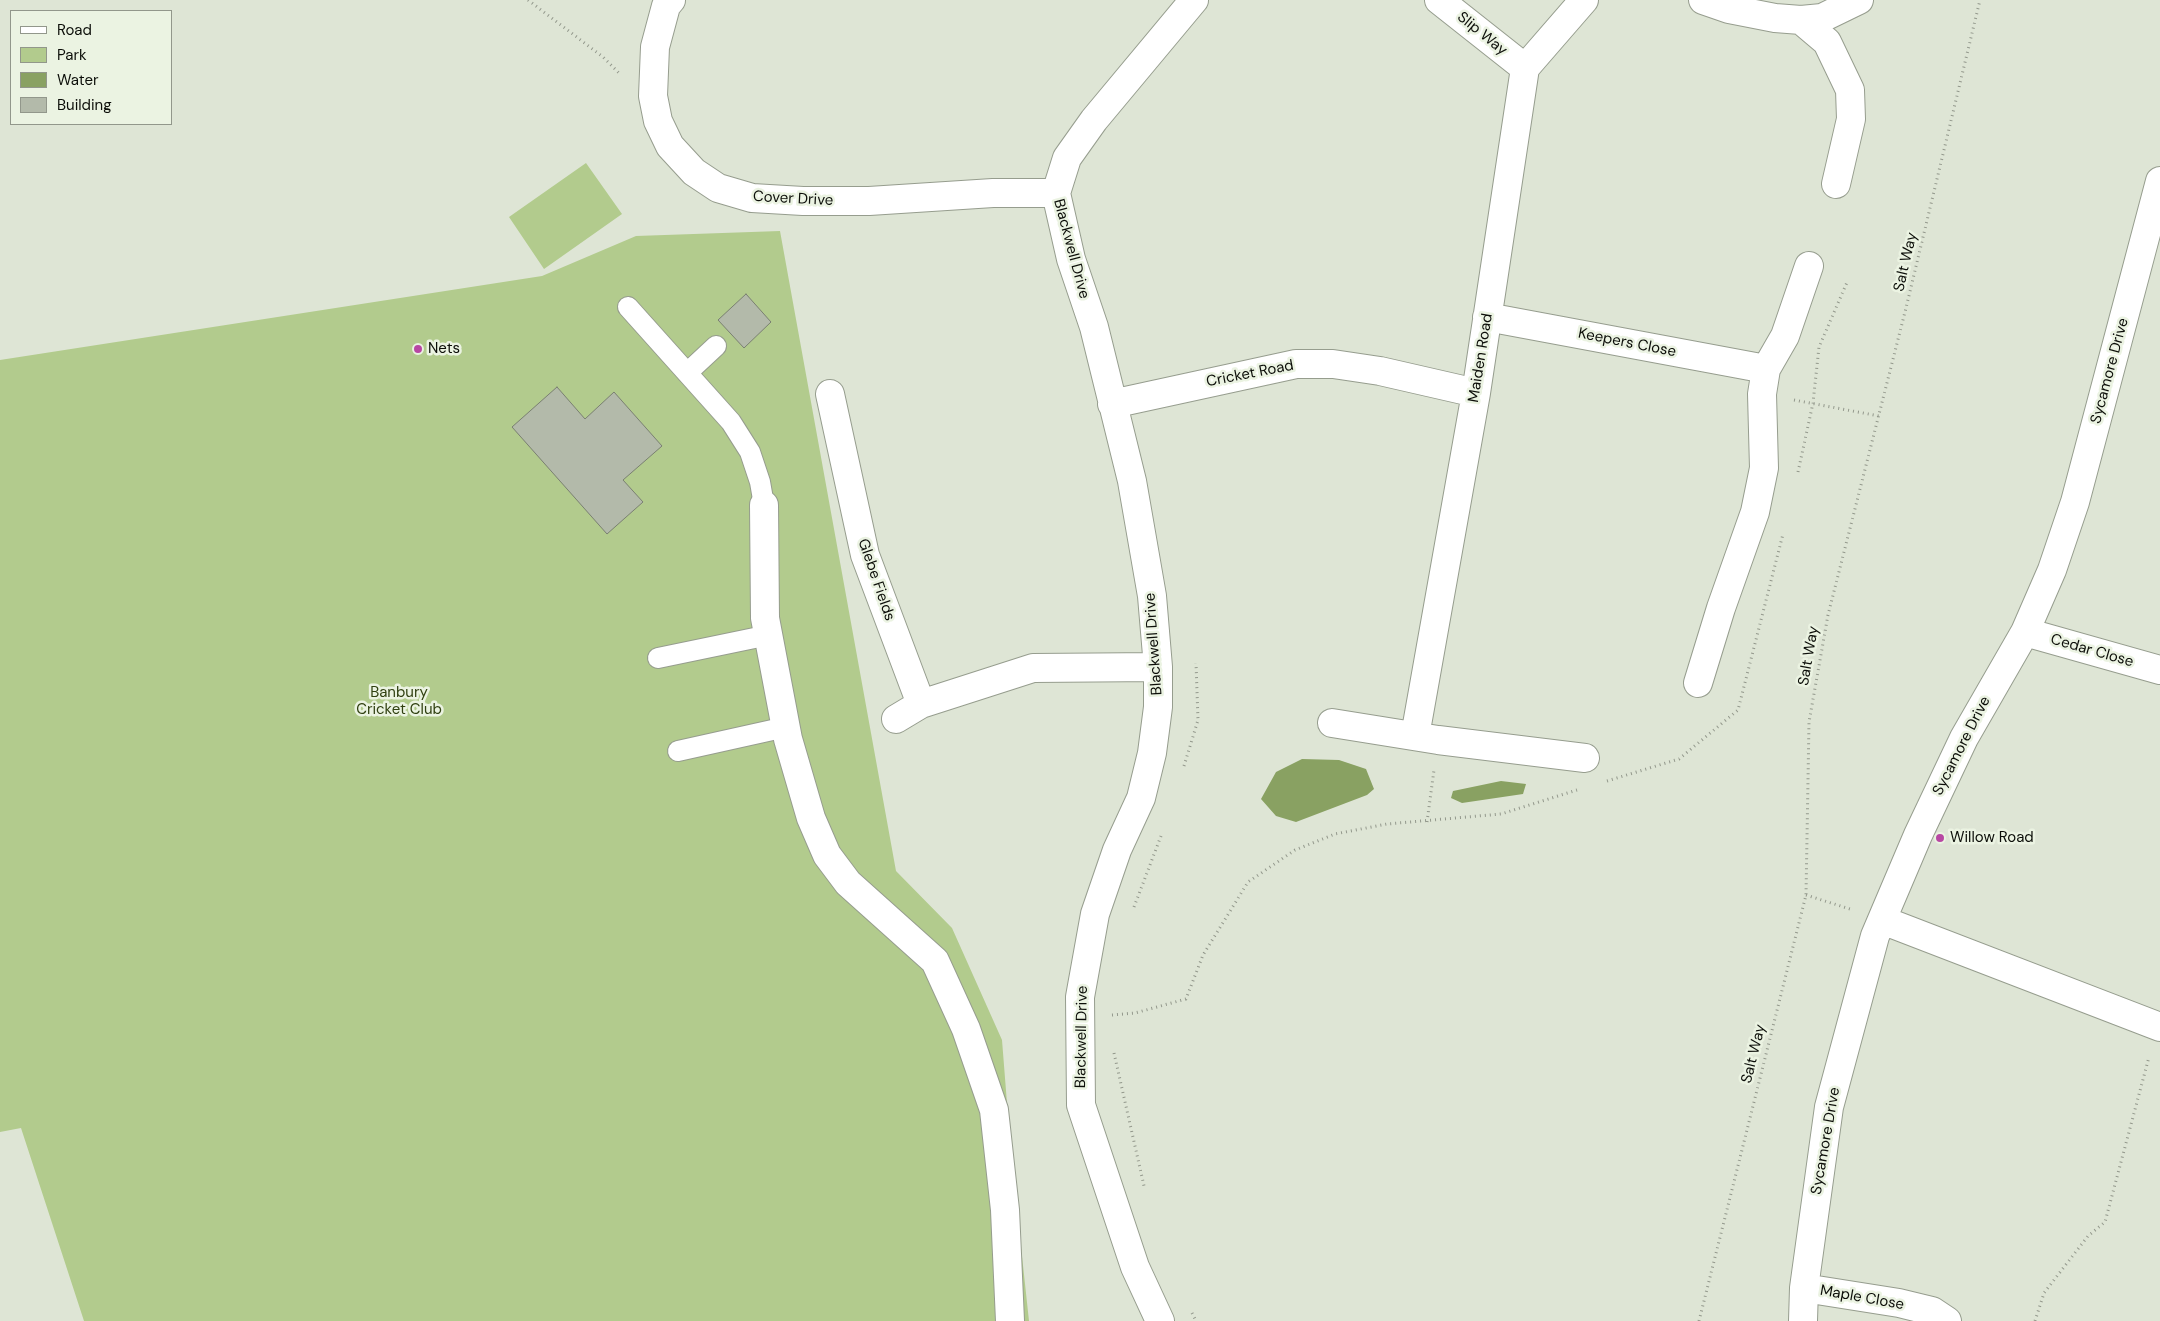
<!DOCTYPE html>
<style>
body{margin:0}
#map{position:relative;width:2160px;height:1321px;overflow:hidden;background:#dee5d5;font-family:"DM Sans",sans-serif}
canvas{display:block}
.legend{position:absolute;left:10px;top:10px;width:162px;height:115px;box-sizing:border-box;background:#ebf3e2;border:1px solid #92978b;margin:0;padding:6px 9px;list-style:none;font-size:15px;color:#0c0e09}
.legend li{display:flex;align-items:center;gap:10px;height:25px}
.legend b{width:25px;border:1px solid #92978b}
</style>
<div id="map">
<canvas width="2160" height="1321"></canvas>
<ul class="legend">
<li><b style="height:6px;background:#fff"></b>Road</li>
<li><b style="height:14px;background:#b2cb8d"></b>Park</li>
<li><b style="height:14px;background:#89a162"></b>Water</li>
<li><b style="height:14px;background:#b3baaa"></b>Building</li>
</ul>
</div>
<script>
const ctx = document.querySelector('canvas').getContext('2d');
ctx.lineJoin = 'round';
function fill(path, color) { ctx.fillStyle = color; ctx.fill(path, 'evenodd'); }
const poly = rows => new Path2D(rows.map(r => 'M' + r).join(''));
function stroke(path, color, width, dash) { ctx.strokeStyle = color; ctx.lineWidth = width; ctx.lineCap = dash ? 'butt' : 'round'; ctx.setLineDash(dash || []); ctx.stroke(path); }
function drawText(font, color, halo, rows, align = 'center') {
  ctx.font = font + ' "DM Sans",sans-serif'; ctx.lineWidth = 5; ctx.setLineDash([]); ctx.textBaseline = 'middle'; ctx.strokeStyle = halo; ctx.fillStyle = color; for (const [text, x, y, turn = 0] of rows) {
    ctx.save(); ctx.translate(x, y); ctx.rotate((+turn || 0) * Math.PI / 180); ctx.textAlign = isNaN(turn) ? turn : align; if (halo) ctx.strokeText(text, 0, 0); ctx.fillText(text, 0, 0); ctx.restore();
  }
}
fill(poly([
 [586,163,622,214,544,269,509,217],
 [780,231,896,871,952,928,1002,1040,1011,1154,1029,1321,84,1321,21,1128,0,1132,0,360,542,276,636,236]
]), '#b2cb8d');
fill(poly([
 [1302,759,1339,760,1366,769,1374,789,1367,795,1296,822,1276,816,1261,799,1276,772],
 [1501,781,1526,784,1523,794,1462,803,1451,798,1453,791]
]), '#89a162');
const building = poly([
 [746,294,771,322,744,348,718,320,746,294],
 [557,387,585,419,614,392,662,446,623,480,643,502,607,534,512,427,557,387]
]);
fill(building, '#b3baaa');
stroke(building, '#7a8071', 1);
const service = poly([
 [628,307,731,422,750,452,760,482,764,505],
 [687,373,716,346],
 [658,658,769,635],
 [678,751,786,727]
]);
const minor = poly([
 [671,0,666,6,655,47,653,96,658,121,670,146,694,172,718,188,752,198,803,201,869,201,993,193,1056,193],
 [1439,0,1525,68],
 [1703,0,1729,9,1775,18,1801,20,1822,18,1859,0],
 [1801,20,1827,42,1850,90,1851,119,1836,184],
 [1487,317,1766,369],
 [830,394,865,555,921,704],
 [1112,404,1296,364,1333,364,1380,371,1476,393],
 [764,505,765,618,788,739,811,818,827,855,848,883,935,961,966,1029,994,1110,1005,1210,1010,1321],
 [2025,632,2160,670],
 [1698,683,1721,608,1755,512,1764,468,1762,394,1766,369,1785,336,1809,266],
 [896,719,921,704,1033,668,1158,667],
 [1332,723,1438,740,1585,758],
 [1415,736,1476,393,1525,68,1584,0],
 [1882,920,2160,1027],
 [1804,1288,1899,1303,1932,1311,1947,1321],
 [1160,1321,1135,1267,1081,1105,1080,997,1095,914,1117,850,1141,798,1152,753,1158,707,1158,667,1152,596,1132,481,1094,327,1071,259,1056,193,1067,158,1094,120,1194,0],
 [1803,1321,1804,1288,1829,1107,1875,936,1918,835,1964,738,2025,632,2052,570,2075,502,2160,181]
]);
stroke(service, '#969d8e', 22);
stroke(minor, '#969d8e', 30);
stroke(poly([
 [528,0,603,57,621,75],
 [1794,400,1879,416],
 [1798,472,1813,403,1819,347,1848,280],
 [1184,766,1198,720,1196,663],
 [1607,781,1679,759,1738,710,1783,534],
 [1427,822,1434,770],
 [1806,895,1853,910],
 [1134,907,1161,836],
 [1112,1015,1135,1013,1186,999,1203,955,1248,882,1295,850,1335,834,1387,824,1501,814,1577,790],
 [1114,1053,1144,1186],
 [1192,1313,1196,1321],
 [1699,1321,1806,895,1809,722,1828,615,1906,308,1980,0],
 [2035,1321,2044,1293,2088,1236,2105,1222,2149,1057]
]), '#93988c', 3, [1, 4]);
stroke(service, '#fff', 20);
stroke(minor, '#fff', 28);
for (const [x, y, r, color] of [
 [418,349,5,"#b847a3"],
 [1940,838,5,"#b847a3"]
]) { const dot = new Path2D(); dot.arc(x, y, r, 0, 2 * Math.PI); ctx.fillStyle = color; ctx.fill(dot); stroke(dot, '#ebf3e2', 2); }
drawText('15px', '#0c0e09', '#ebf3e2', [
 ["Slip Way",1482,34,39],
 ["Cover Drive",793,199,3],
 ["Blackwell Drive",1071,249,75],
 ["Salt Way",1906,262,-77],
 ["Keepers Close",1627,343,11],
 ["Maiden Road",1481,358,-81],
 ["Sycamore Drive",2110,371,-75],
 ["Cricket Road",1250,374,-11],
 ["Glebe Fields",876,580,71],
 ["Blackwell Drive",1154,644,-94],
 ["Cedar Close",2092,651,16],
 ["Salt Way",1809,656,-80],
 ["Sycamore Drive",1962,746,-63],
 ["Blackwell Drive",1082,1037,-89],
 ["Salt Way",1754,1054,-76],
 ["Sycamore Drive",1826,1141,-80],
 ["Maple Close",1862,1298,10]
]);
drawText('15px', '#0c0e09', '#ebf3e2', [
 ["Nets",428,349],
 ["Willow Road",1950,838]
], 'left');
drawText('15px', '#304011', '#ebf3e2', [
 ["Banbury",399,693],
 ["Cricket Club",399,710]
]);
</script>
